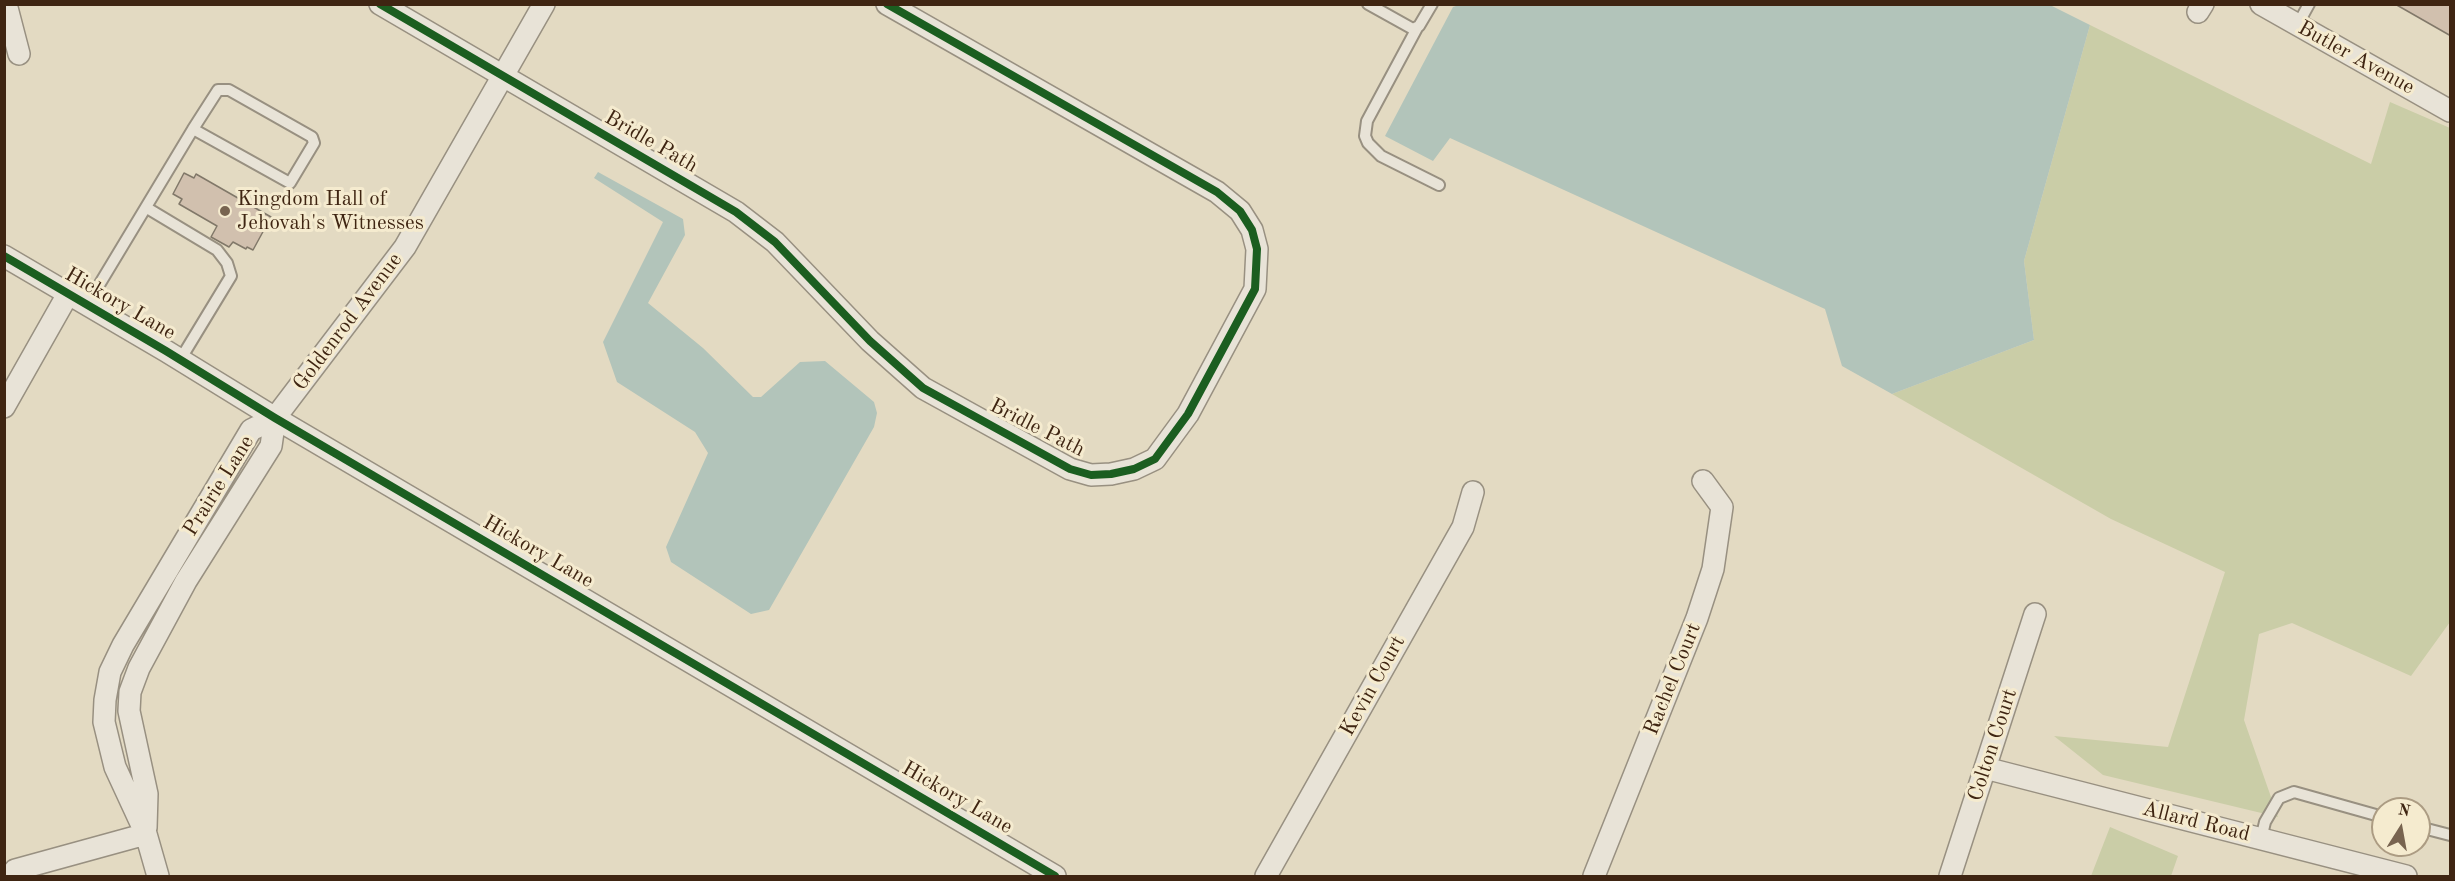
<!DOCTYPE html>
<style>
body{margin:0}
#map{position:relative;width:2455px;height:881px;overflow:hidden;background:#e3dac2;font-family:"Old Standard TT",serif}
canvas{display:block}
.frame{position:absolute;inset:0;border:6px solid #3f2512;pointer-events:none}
.north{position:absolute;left:2371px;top:797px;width:60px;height:60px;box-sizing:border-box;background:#f5ebcf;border:2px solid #ac9c83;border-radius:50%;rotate:11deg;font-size:16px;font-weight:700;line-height:24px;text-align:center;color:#3f2512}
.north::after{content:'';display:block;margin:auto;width:21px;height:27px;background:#786450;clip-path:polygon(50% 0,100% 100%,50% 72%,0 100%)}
</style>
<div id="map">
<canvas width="2455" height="881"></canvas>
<div class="frame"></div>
<div class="north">N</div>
</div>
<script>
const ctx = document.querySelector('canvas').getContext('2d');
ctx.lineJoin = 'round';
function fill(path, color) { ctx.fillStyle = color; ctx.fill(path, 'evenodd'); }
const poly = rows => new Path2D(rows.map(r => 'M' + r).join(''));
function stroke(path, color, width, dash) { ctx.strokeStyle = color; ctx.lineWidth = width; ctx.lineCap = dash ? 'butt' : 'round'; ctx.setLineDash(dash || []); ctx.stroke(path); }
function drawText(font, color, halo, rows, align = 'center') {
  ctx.font = font + ' "Old Standard TT",serif'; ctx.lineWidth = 6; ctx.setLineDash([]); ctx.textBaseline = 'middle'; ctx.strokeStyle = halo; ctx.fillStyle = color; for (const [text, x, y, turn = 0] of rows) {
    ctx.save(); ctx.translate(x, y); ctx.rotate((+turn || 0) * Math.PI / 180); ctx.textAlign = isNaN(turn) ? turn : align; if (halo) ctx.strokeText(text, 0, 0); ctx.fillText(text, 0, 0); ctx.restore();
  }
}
fill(poly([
 [2090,25,2371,164,2390,102,2450,128,2450,622,2411,676,2292,623,2259,634,2244,720,2278,817,2103,775,2054,736,2168,747,2225,572,2111,519,1892,394,2034,340,2024,261],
 [2110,827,2178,856,2171,876,2091,876]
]), '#cacda7');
fill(poly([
 [2048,4,2090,25,2024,261,2034,340,1892,394,1842,366,1825,309,1450,138,1433,161,1385,136,1453,7,1459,5],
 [598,172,683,219,685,235,648,303,703,348,753,397,761,397,800,362,825,361,874,402,877,413,874,427,769,610,751,614,671,562,666,547,708,453,695,432,617,382,603,342,663,222,594,178]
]), '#b2c4ba');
const building = poly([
 [2395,4,2451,4,2451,36,2395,4],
 [184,173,194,178,196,174,271,217,253,250,247,247,246,249,233,242,229,247,211,237,217,226,179,204,182,199,173,194,184,173]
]);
fill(building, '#d1c0ae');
stroke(building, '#817869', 1.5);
const service = poly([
 [1368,4,1413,29,1419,26,1432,4],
 [2297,26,2309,4],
 [1417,28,1367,121,1365,136,1368,143,1381,156,1439,185],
 [147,208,217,250,227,263,231,276,180,360],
 [87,305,193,129,218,90,229,90,312,137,314,143,290,183,193,129],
 [2419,827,2450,835],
 [2261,839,2265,822,2279,798,2294,792,2383,817]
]);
const minor = poly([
 [6,4,19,54],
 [380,4,736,212,775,242,870,341,923,388,1070,469,1091,475,1111,474,1134,469,1155,459,1188,414,1255,289,1257,249,1252,230,1240,211,1217,192,887,4],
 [2261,4,2450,111],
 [2198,12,2203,4],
 [4,256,166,351,275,418,1055,876],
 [4,407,68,294],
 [1985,768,2406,876],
 [146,828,147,794,129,711,130,692,139,668,186,581,271,446,275,418],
 [15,870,146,834],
 [158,876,146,834,115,767,104,722,105,700,110,672,123,645,251,430,275,418,405,247,544,4],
 [1266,876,1463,527,1473,492],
 [1594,876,1697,618,1713,569,1722,507,1703,481],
 [1950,876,2035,614]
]);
stroke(service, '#989081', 14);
stroke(minor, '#989081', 24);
stroke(service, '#e8e3d7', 10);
stroke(minor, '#e8e3d7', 21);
stroke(poly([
 [380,4,736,212,775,242,870,341,923,388,1070,469,1091,475,1111,474,1134,469,1155,459,1188,414,1255,289,1257,249,1252,230,1240,211,1217,192,887,4],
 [4,256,166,351,275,418,1055,876]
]), '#1b5e20', 8);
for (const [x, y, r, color] of [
 [225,211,6,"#786450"]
]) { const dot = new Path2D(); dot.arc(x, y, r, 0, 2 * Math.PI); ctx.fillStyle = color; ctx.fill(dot); stroke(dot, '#f5ebcf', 2); }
drawText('21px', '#3f2512', '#f5ebcf', [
 ["Butler Avenue",2356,58,29],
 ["Bridle Path",651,142,30],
 ["Hickory Lane",120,304,30],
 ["Goldenrod Avenue",348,322,-53],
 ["Bridle Path",1037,428,27],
 ["Prairie Lane",219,486,-58],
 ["Hickory Lane",538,552,30],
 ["Rachel Court",1673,679,-68],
 ["Kevin Court",1373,686,-61],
 ["Colton Court",1993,745,-72],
 ["Hickory Lane",957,798,30],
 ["Allard Road",2196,822,14]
]);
drawText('21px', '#3f2512', '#f5ebcf', [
 ["Kingdom Hall of",237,199],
 ["Jehovah's Witnesses",237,223]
], 'left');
</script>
